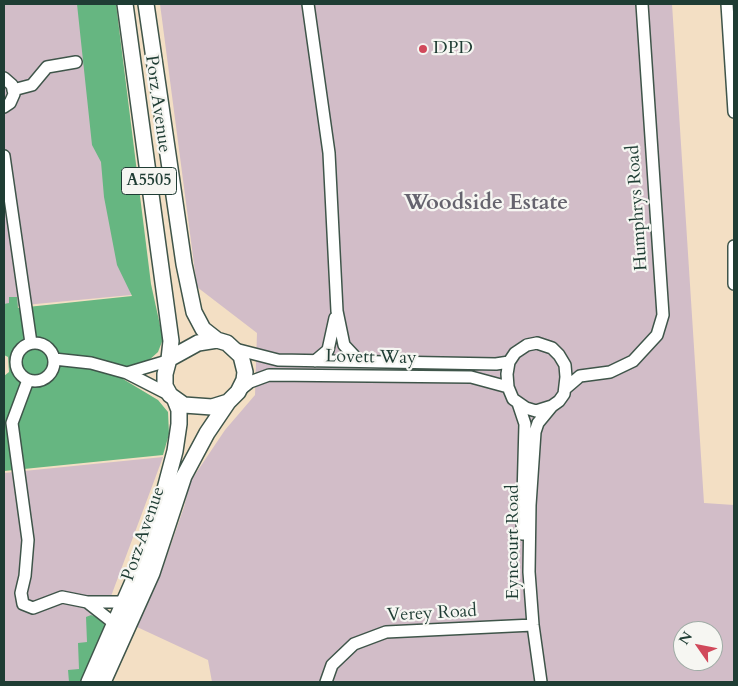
<!DOCTYPE html>
<style>
body{margin:0}
#map{position:relative;width:738px;height:686px;overflow:hidden;background:#f3dfc4;font-family:Cardo,serif}
canvas{display:block}
.frame{position:absolute;inset:0;border:5px solid #1f3d34;pointer-events:none}
.north{position:absolute;left:673px;top:621px;width:50px;height:50px;box-sizing:border-box;background:#f6f6f2;border:1px solid #a0aca6;border-radius:50%;rotate:303deg;font-size:14px;font-weight:700;line-height:20px;text-align:center;color:#1f3d34}
.north::after{content:'';display:block;margin:auto;width:18px;height:22px;background:#d1495b;clip-path:polygon(50% 0,100% 100%,50% 72%,0 100%)}
</style>
<div id="map">
<canvas width="738" height="686"></canvas>
<div class="frame"></div>
<div class="north">N</div>
</div>
<script>
const ctx = document.querySelector('canvas').getContext('2d');
ctx.lineJoin = 'round';
function fill(path, color) { ctx.fillStyle = color; ctx.fill(path, 'evenodd'); }
const poly = rows => new Path2D(rows.map(r => 'M' + r).join(''));
function stroke(path, color, width, dash) { ctx.strokeStyle = color; ctx.lineWidth = width; ctx.lineCap = dash ? 'butt' : 'round'; ctx.setLineDash(dash || []); ctx.stroke(path); }
function drawText(font, color, halo, rows, align = 'center') {
  ctx.font = font + ' Cardo,serif'; ctx.lineWidth = 4.5; ctx.setLineDash([]); ctx.textBaseline = 'middle'; ctx.strokeStyle = halo; ctx.fillStyle = color; for (const [text, x, y, turn = 0] of rows) {
    ctx.save(); ctx.translate(x, y); ctx.rotate((+turn || 0) * Math.PI / 180); ctx.textAlign = isNaN(turn) ? turn : align; if (halo) ctx.strokeText(text, 0, 0); ctx.fillText(text, 0, 0); ctx.restore();
  }
}
fill(poly([
 [4,4,89,4,131,295,4,307],
 [160,4,672,4,704,503,734,505,734,682,212,682,208,660,137,627,160,576,184,507,190,482,225,430,255,395,257,333,197,287],
 [683,631,713,631,713,661,683,661],
 [163,457,79,682,4,682,4,473]
]), '#d2bdc8');
fill(poly([
 [77,4,116,4,151,284,163,339,158,352,148,361,129,366,123,379,158,400,168,412,169,434,163,455,4,471,4,376,9,372,8,357,4,355,4,304,9,303,9,297,17,297,18,308,132,296,117,265,104,197,101,162,92,145],
 [91,615,103,620,105,629,81,682,69,682,68,670,79,669,78,643,87,642,86,617]
]), '#66b681');
const minor = poly([
 [308,4,329,153,337,311,344,345,359,361],
 [727,4,734,112],
 [4,78,12,85,14,94,10,103,4,107],
 [13,90,32,85,47,67,76,62],
 [4,156,31,343],
 [734,246,734,284],
 [537,343,552,348,559,355,565,365,566,377,564,394,559,401,552,406,536,411,526,408,513,399,508,387,507,374,509,362,515,353,527,345,537,343],
 '16 362a19 19 0 1 1 38 0a19 19 0 1 1-38 0Z',
 [235,349,278,360,496,364,509,362],
 [54,359,91,363,127,373,170,395],
 [315,361,328,350,335,318],
 [127,373,167,361],
 [28,380,12,423,28,540,25,576,21,593,23,604,33,608,62,597,87,602,125,602],
 [566,388,580,376,610,372,633,361,657,335,663,315,642,4],
 [240,390,250,382,269,375,471,377,508,387],
 [518,403,525,424,522,534],
 [87,602,115,624],
 [326,682,332,665,354,644,386,632,533,625],
 [541,682,533,625,529,572,530,505,535,432,538,423,552,406]
]);
const major = poly([
 [125,4,171,341,169,359,165,374,165,386,170,395,184,405,212,407,228,402,238,392,244,380,245,372,241,356,227,343,217,340,198,343,169,359],
 [146,4,184,264,194,312,203,329,217,340],
 [89,682,152,538,175,451,179,424,179,410,175,400],
 [103,682,152,573,184,476,207,433,228,402]
]);
stroke(minor, '#3f554a', 14);
stroke(major, '#3f554a', 18);
stroke(minor, '#fff', 11);
stroke(major, '#fff', 15);
for (const [x, y, r, color] of [
 [423,49,5,"#d1495b"]
]) { const dot = new Path2D(); dot.arc(x, y, r, 0, 2 * Math.PI); ctx.fillStyle = color; ctx.fill(dot); stroke(dot, '#f6f6f2', 2); }
for (const [x, y, w] of [
 [149,181,55]
]) { const box = new Path2D(); box.roundRect(x - w / 2, y - 13.5, w, 27, 4); ctx.fillStyle = '#f6f6f2'; ctx.fill(box); stroke(box, '#1f3d34', 1); }
drawText('bold 16px', '#1f3d34', null, [
 ["A5505",149,181]
]);
drawText('18px', '#1f3d34', '#f6f6f2', [
 ["DPD",433,49]
], 'left');
drawText('18px', '#1f3d34', '#f6f6f2', [
 ["Porz Avenue",157,104,82],
 ["Humphrys Road",638,208,-94],
 ["Lovett Way",371,358,1],
 ["Porz Avenue",144,534,-71],
 ["Eyncourt Road",514,542,-90],
 ["Verey Road",432,614,-3]
]);
drawText('bold 22px', '#65636e', '#f6f6f2', [
 ["Woodside Estate",486,204]
]);
</script>
